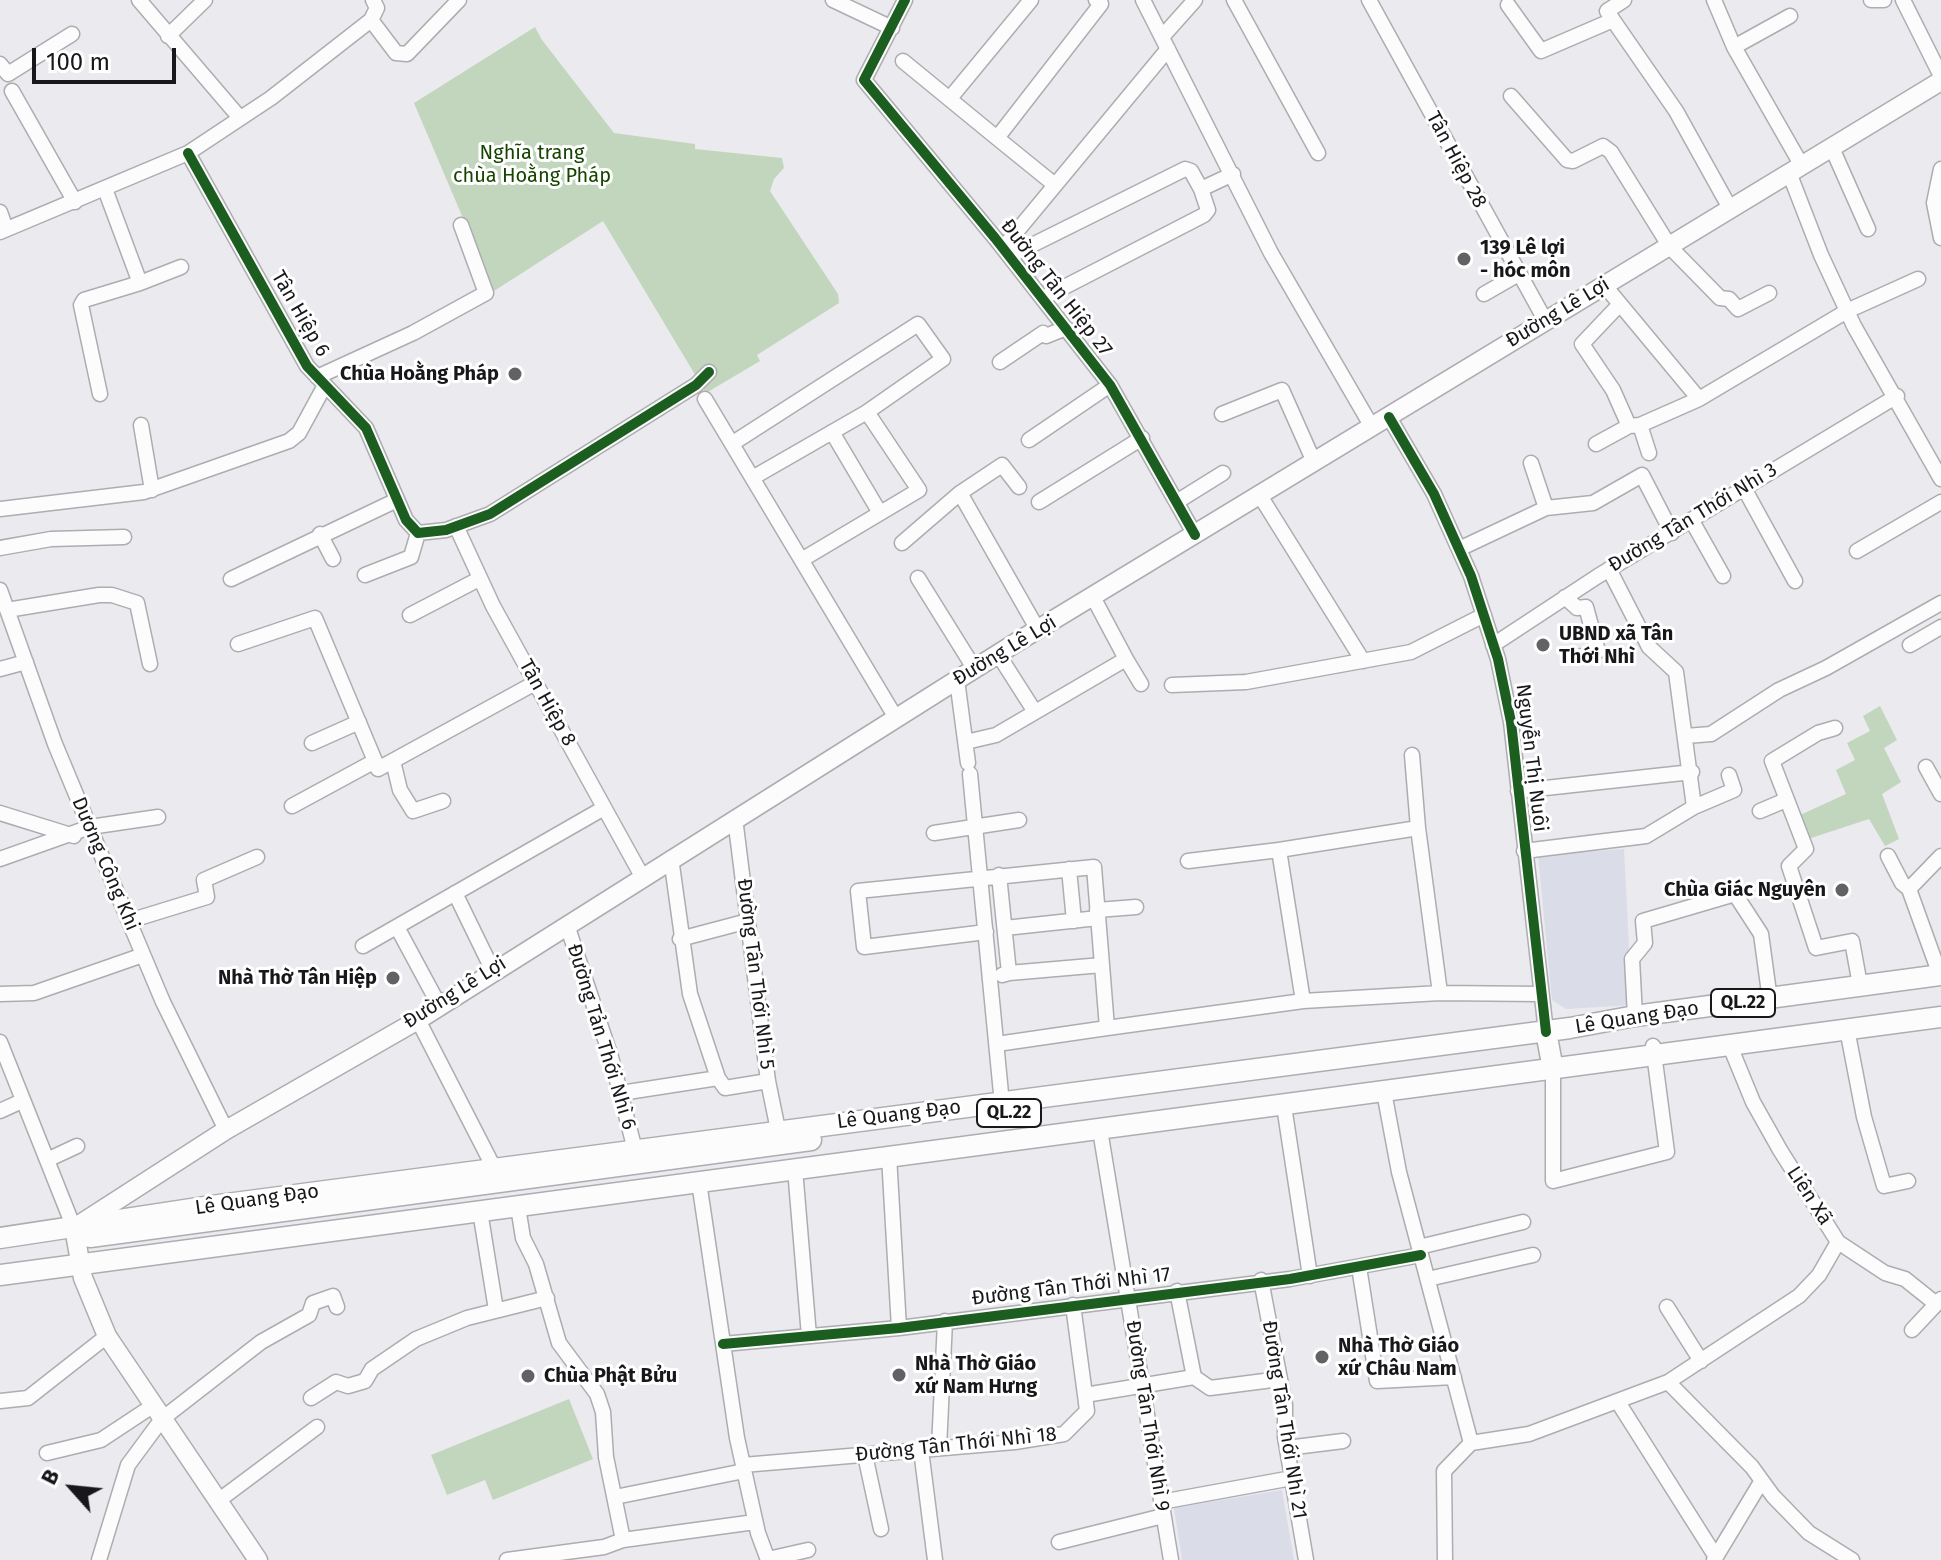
<!DOCTYPE html>
<meta charset="utf-8">
<style>
body{margin:0}
#map{position:relative;width:1941px;height:1560px;overflow:hidden;background:#eaeaef;font-family:"Fira Sans",sans-serif}
canvas{display:block}
.north{position:absolute;left:32px;top:1448px;width:80px;height:80px;-webkit-text-stroke:6px #fff;paint-order:stroke;rotate:297deg;font-size:22px;font-weight:700;line-height:32px;text-align:center;color:#18181b}
.north::after{content:'';display:block;margin:auto;width:28px;height:36px;background:#18181b;clip-path:polygon(50% 0,100% 100%,50% 72%,0 100%)}
.scale{position:absolute;left:32px;top:48px;width:144px;height:36px;box-sizing:border-box;border:4px solid #18181b;border-top:0;padding-left:10px;font-size:24px;line-height:28px;white-space:nowrap;color:#18181b;-webkit-text-stroke:6px #fff;paint-order:stroke}
</style>
<div id="map">
<canvas width="1941" height="1560"></canvas>
<div class="north">B</div>
<div class="scale">100 m</div>
</div>
<script>
const ctx = document.querySelector('canvas').getContext('2d');
ctx.lineJoin = 'round';
function fill(path, color) { ctx.fillStyle = color; ctx.fill(path, 'evenodd'); }
const poly = rows => new Path2D(rows.map(r => 'M' + r).join(''));
function stroke(path, color, width, dash) { ctx.strokeStyle = color; ctx.lineWidth = width; ctx.lineCap = dash ? 'butt' : 'round'; ctx.setLineDash(dash || []); ctx.stroke(path); }
function drawText(font, color, halo, rows, align = 'center') {
  ctx.font = font + ' "Fira Sans",sans-serif'; ctx.lineWidth = 6; ctx.setLineDash([]); ctx.textBaseline = 'middle'; ctx.strokeStyle = halo; ctx.fillStyle = color; for (const [text, x, y, turn = 0] of rows) {
    ctx.save(); ctx.translate(x, y); ctx.rotate((+turn || 0) * Math.PI / 180); ctx.textAlign = isNaN(turn) ? turn : align; if (halo) ctx.strokeText(text, 0, 0); ctx.fillText(text, 0, 0); ctx.restore();
  }
}
fill(poly([
 [1624,849,1632,1005,1566,1009,1552,1000,1538,855],
 [1282,1490,1294,1560,1182,1560,1174,1508]
]), '#dadce7');
fill(poly([
 [535,27,542,40,614,133,695,144,695,149,782,158,784,168,774,179,770,191,838,294,839,303,757,355,760,361,706,393,603,221,494,291,414,103],
 [1880,706,1897,740,1884,748,1901,782,1882,794,1899,839,1885,846,1869,819,1808,839,1798,816,1846,794,1836,770,1855,760,1847,743,1870,731,1863,716],
 [569,1399,593,1459,493,1500,485,1480,447,1495,431,1455]
]), '#c2d6be');
const minor = poly([
 [139,0,240,118],
 [833,0,892,28],
 [905,0,864,80,995,238,1110,385,1195,535],
 [1143,0,1271,253,1372,427],
 [1234,0,1318,153],
 [1369,0,1545,320],
 [1714,0,1734,47,1802,166],
 [1871,0,1884,0],
 [1903,0,1941,76],
 [1508,5,1541,51,1613,20,1676,111,1731,210],
 [371,20,396,53,407,54,459,0],
 [1613,20,1607,11,1624,0],
 [168,36,205,0],
 [1162,37,1195,0],
 [1734,47,1790,16],
 [903,61,997,138],
 [0,64,8,74,72,34],
 [12,91,75,202],
 [1511,96,1567,160,1573,161,1603,146,1611,152,1670,247,1720,298,1729,299,1738,309,1769,293],
 [951,97,1031,0],
 [1832,148,1868,229],
 [188,153,307,366,366,428,406,520,418,533,446,530,490,514,696,385,709,372],
 [1941,169,1934,203,1941,238],
 [1790,175,1821,255,1854,326,1941,479],
 [1055,185,997,138,1101,4,1096,0],
 [105,189,140,283,181,267],
 [0,212,6,229],
 [0,232,188,153,271,98,371,20,377,8,373,0],
 [1003,248,1168,49],
 [1010,256,1185,169,1191,171,1201,189,1233,174],
 [1605,286,1699,399],
 [1484,294,1517,275],
 [1043,298,1204,215,1208,210,1201,189],
 [1620,304,1582,344,1613,390,1629,426],
 [1000,362,1043,333,1046,336,1066,328],
 [317,377,413,333,486,293,461,225],
 [100,394,81,305,84,300,140,283],
 [705,399,896,718],
 [1222,414,1282,390,1314,462],
 [1389,417,1434,494,1471,576,1498,659,1511,722,1546,1032],
 [141,425,152,490],
 [1640,425,1649,453],
 [832,432,880,513],
 [1029,440,1110,385],
 [733,443,918,324,943,359,867,412,919,490,803,559],
 [1596,444,1629,426,1640,425,1699,399,1847,311,1918,279],
 [754,477,867,412],
 [1019,487,1002,465,960,493,1038,630],
 [1744,488,1795,581],
 [1259,494,1363,661],
 [1178,501,1223,473],
 [1039,502,1142,438],
 [1546,508,1593,503,1642,475,1672,533],
 [0,509,144,492,289,441,299,433,324,387],
 [1692,521,1723,576],
 [456,526,493,606,643,878],
 [320,534,333,559],
 [902,543,960,493],
 [0,548,51,539,124,537],
 [1459,549,1546,508,1531,463],
 [1857,551,1941,502],
 [365,575,411,557,418,533],
 [918,578,974,668],
 [231,579,397,500],
 [0,590,55,744,115,888,163,1002,226,1130],
 [1093,597,1126,659],
 [1565,597,1577,608,1586,607,1598,651,1582,656],
 [7,610,99,595,112,595,137,603,150,664],
 [410,615,479,579],
 [238,644,315,618,375,761],
 [1493,645,1598,576,1897,396],
 [1910,645,1941,627],
 [998,654,1035,712],
 [0,669,26,662],
 [957,680,968,763],
 [1172,685,1246,682,1411,652,1484,615],
 [1835,728,1818,733,1772,761,1806,849,1789,866,1816,948,1852,941,1860,985],
 [1686,736,1711,734,1779,690,1826,668,1941,603],
 [966,742,996,735,1126,659,1141,684],
 [312,743,359,722],
 [1412,755,1418,828],
 [393,761,400,790,413,811,443,801],
 [1926,767,1941,794],
 [970,774,1003,1114],
 [1518,791,1692,772],
 [292,806,375,761,378,769,535,683],
 [1694,807,1734,790,1729,775],
 [1760,811,1786,800],
 [0,813,74,836],
 [735,818,768,1081,778,1130],
 [934,833,1019,820],
 [1524,851,1646,836,1694,807,1676,672,1649,647,1609,569],
 [1888,856,1902,883,1909,889],
 [0,859,90,827,158,817],
 [1188,861,1279,850],
 [1069,869,1074,921],
 [999,875,1009,973,1002,975],
 [455,893,493,971],
 [1097,910,1136,907],
 [129,921,207,897,204,880,257,857],
 [567,925,611,1057,635,1150],
 [397,927,439,1005],
 [1005,928,1098,918],
 [986,932,864,947,858,891,1094,867,1102,965,1009,973],
 [680,939,748,921],
 [363,946,604,808],
 [1102,965,1107,1028,1303,1001,1440,993,1540,994],
 [1940,975,1909,889,1941,856],
 [0,994,34,993,143,955],
 [1303,1001,1279,850,1418,828,1440,993],
 [1635,1016,1632,959,1645,943,1643,921,1735,894,1761,934,1770,1000],
 [418,1020,494,1168],
 [1847,1029,1864,1117,1884,1186,1908,1181],
 [0,1042,74,1228],
 [997,1044,1107,1028],
 [1730,1046,1753,1102,1780,1150,1838,1242,1885,1273,1905,1279,1935,1303],
 [1553,1069,1553,1181,1667,1152,1653,1046],
 [718,1078,725,1088,768,1081],
 [1384,1092,1399,1172,1471,1443,1444,1471,1445,1560],
 [621,1093,718,1078,690,994,671,858],
 [1284,1106,1310,1276],
 [0,1111,22,1101],
 [1100,1130,1171,1560],
 [889,1156,899,1328],
 [47,1160,77,1146],
 [795,1169,809,1336],
 [699,1182,737,1438,758,1533,768,1560],
 [480,1211,496,1310],
 [1419,1247,1523,1222],
 [1359,1267,1377,1381,1454,1377],
 [1428,1279,1533,1255],
 [1261,1280,1285,1405,1285,1437,1306,1560],
 [1177,1291,1194,1377],
 [1073,1305,1085,1395],
 [1667,1307,1701,1361],
 [1912,1330,1941,1299],
 [723,1344,899,1328,1290,1279,1421,1255],
 [1194,1377,1210,1388,1280,1379],
 [1668,1382,1752,1467,1773,1496,1809,1533,1852,1560],
 [311,1398,336,1382,348,1386,365,1381,372,1369,416,1339,467,1318,547,1298],
 [0,1401,28,1398,107,1336],
 [1618,1402,1716,1557],
 [1471,1443,1529,1434,1668,1382,1799,1296,1819,1275,1838,1242],
 [939,1448,945,1321],
 [1287,1448,1343,1441],
 [921,1450,935,1560],
 [47,1453,101,1440,154,1405],
 [865,1455,881,1529],
 [743,1465,1015,1442,1064,1434,1087,1411,1085,1395,1194,1377],
 [615,1497,744,1471],
 [218,1501,317,1427],
 [1161,1502,1292,1478],
 [623,1540,755,1522],
 [1059,1542,1163,1516],
 [768,1559,808,1550],
 [99,1560,128,1465,162,1419,261,1342,309,1315,313,1303,333,1296,337,1307],
 [507,1560,604,1547,623,1540,606,1457,603,1412,597,1394,559,1343,536,1264,523,1238,518,1207],
 [1714,1560,1761,1482]
]);
const major = poly([
 [258,1560,107,1336,83,1278,74,1228,226,1130,418,1020,1017,642,1941,81]
]);
const highway = poly([
 [1546,1032,1553,1069],
 [90,1237,811,1140],
 [0,1238,211,1206,1570,1028,1635,1016,1941,975],
 [0,1275,1941,1017]
]);
stroke(minor, '#adadb1', 17);
stroke(major, '#adadb1', 21);
stroke(highway, '#adadb1', 23);
stroke(minor, '#fcfcfd', 14);
stroke(major, '#fcfcfd', 18);
stroke(highway, '#fcfcfd', 20);
stroke(poly([
 [905,0,864,80,995,238,1110,385,1195,535],
 [188,153,307,366,366,428,406,520,418,533,446,530,490,514,696,385,709,372],
 [1389,417,1434,494,1471,576,1498,659,1511,722,1546,1032],
 [723,1344,899,1328,1290,1279,1421,1255]
]), '#1b5e20', 10);
for (const [x, y, r, color] of [
 [1464,259,8,"#626265"],
 [515,374,8,"#626265"],
 [1543,645,8,"#626265"],
 [1842,890,8,"#626265"],
 [393,978,8,"#626265"],
 [1322,1357,8,"#626265"],
 [899,1375,8,"#626265"],
 [528,1376,8,"#626265"]
]) { const dot = new Path2D(); dot.arc(x, y, r, 0, 2 * Math.PI); ctx.fillStyle = color; ctx.fill(dot); stroke(dot, '#fff', 3); }
for (const [x, y, w] of [
 [1743,1003,64],
 [1009,1113,64]
]) { const box = new Path2D(); box.roundRect(x - w / 2, y - 14, w, 28, 6); ctx.fillStyle = '#fff'; ctx.fill(box); stroke(box, '#18181b', 2); }
drawText('bold 18px', '#18181b', null, [
 ["QL.22",1743,1003],
 ["QL.22",1009,1113]
]);
drawText('20px', '#174500', '#fff', [
 ["Nghĩa trang",532,153],
 ["chùa Hoằng Pháp",532,176]
]);
drawText('20px', '#18181b', '#fff', [
 ["Tân Hiệp 28",1456,160,62],
 ["Đường Tân Hiệp 27",1056,288,52],
 ["Đường Lê Lợi",1558,313,-31],
 ["Tân Hiệp 6",300,314,60],
 ["Đường Tân Thới Nhì 3",1693,518,-31],
 ["Đường Lê Lợi",1005,651,-31],
 ["Tân Hiệp 8",547,703,61],
 ["Nguyễn Thị Nuôi",1531,758,83],
 ["Dương Công Khi",105,864,67],
 ["Đường Tân Thới Nhì 5",755,974,83],
 ["Đường Lê Lợi",455,993,-32],
 ["Lê Quang Đạo",1637,1018,-9],
 ["Đường Tản Thới Nhì 6",601,1037,73],
 ["Lê Quang Đạo",899,1115,-7],
 ["Liên Xã",1809,1196,57],
 ["Lê Quang Đạo",257,1200,-8],
 ["Đường Tân Thới Nhì 17",1071,1287,-7],
 ["Đường Tân Thới Nhì 9",1147,1416,81],
 ["Đường Tân Thới Nhì 21",1284,1420,81],
 ["Đường Tân Thới Nhì 18",956,1445,-6]
]);
drawText('bold 20px', '#18181b', '#fff', [
 ["139 Lê lợi",1480,248],
 ["- hóc môn",1480,271],
 ["Chùa Hoằng Pháp",499,374,"right"],
 ["UBND xã Tân",1559,634],
 ["Thới Nhì",1559,657],
 ["Chùa Giác Nguyên",1826,890,"right"],
 ["Nhà Thờ Tân Hiệp",377,978,"right"],
 ["Nhà Thờ Giáo",1338,1346],
 ["xứ Châu Nam",1338,1369],
 ["Nhà Thờ Giáo",915,1364],
 ["xứ Nam Hưng",915,1387],
 ["Chùa Phật Bửu",544,1376]
], 'left');
</script>
